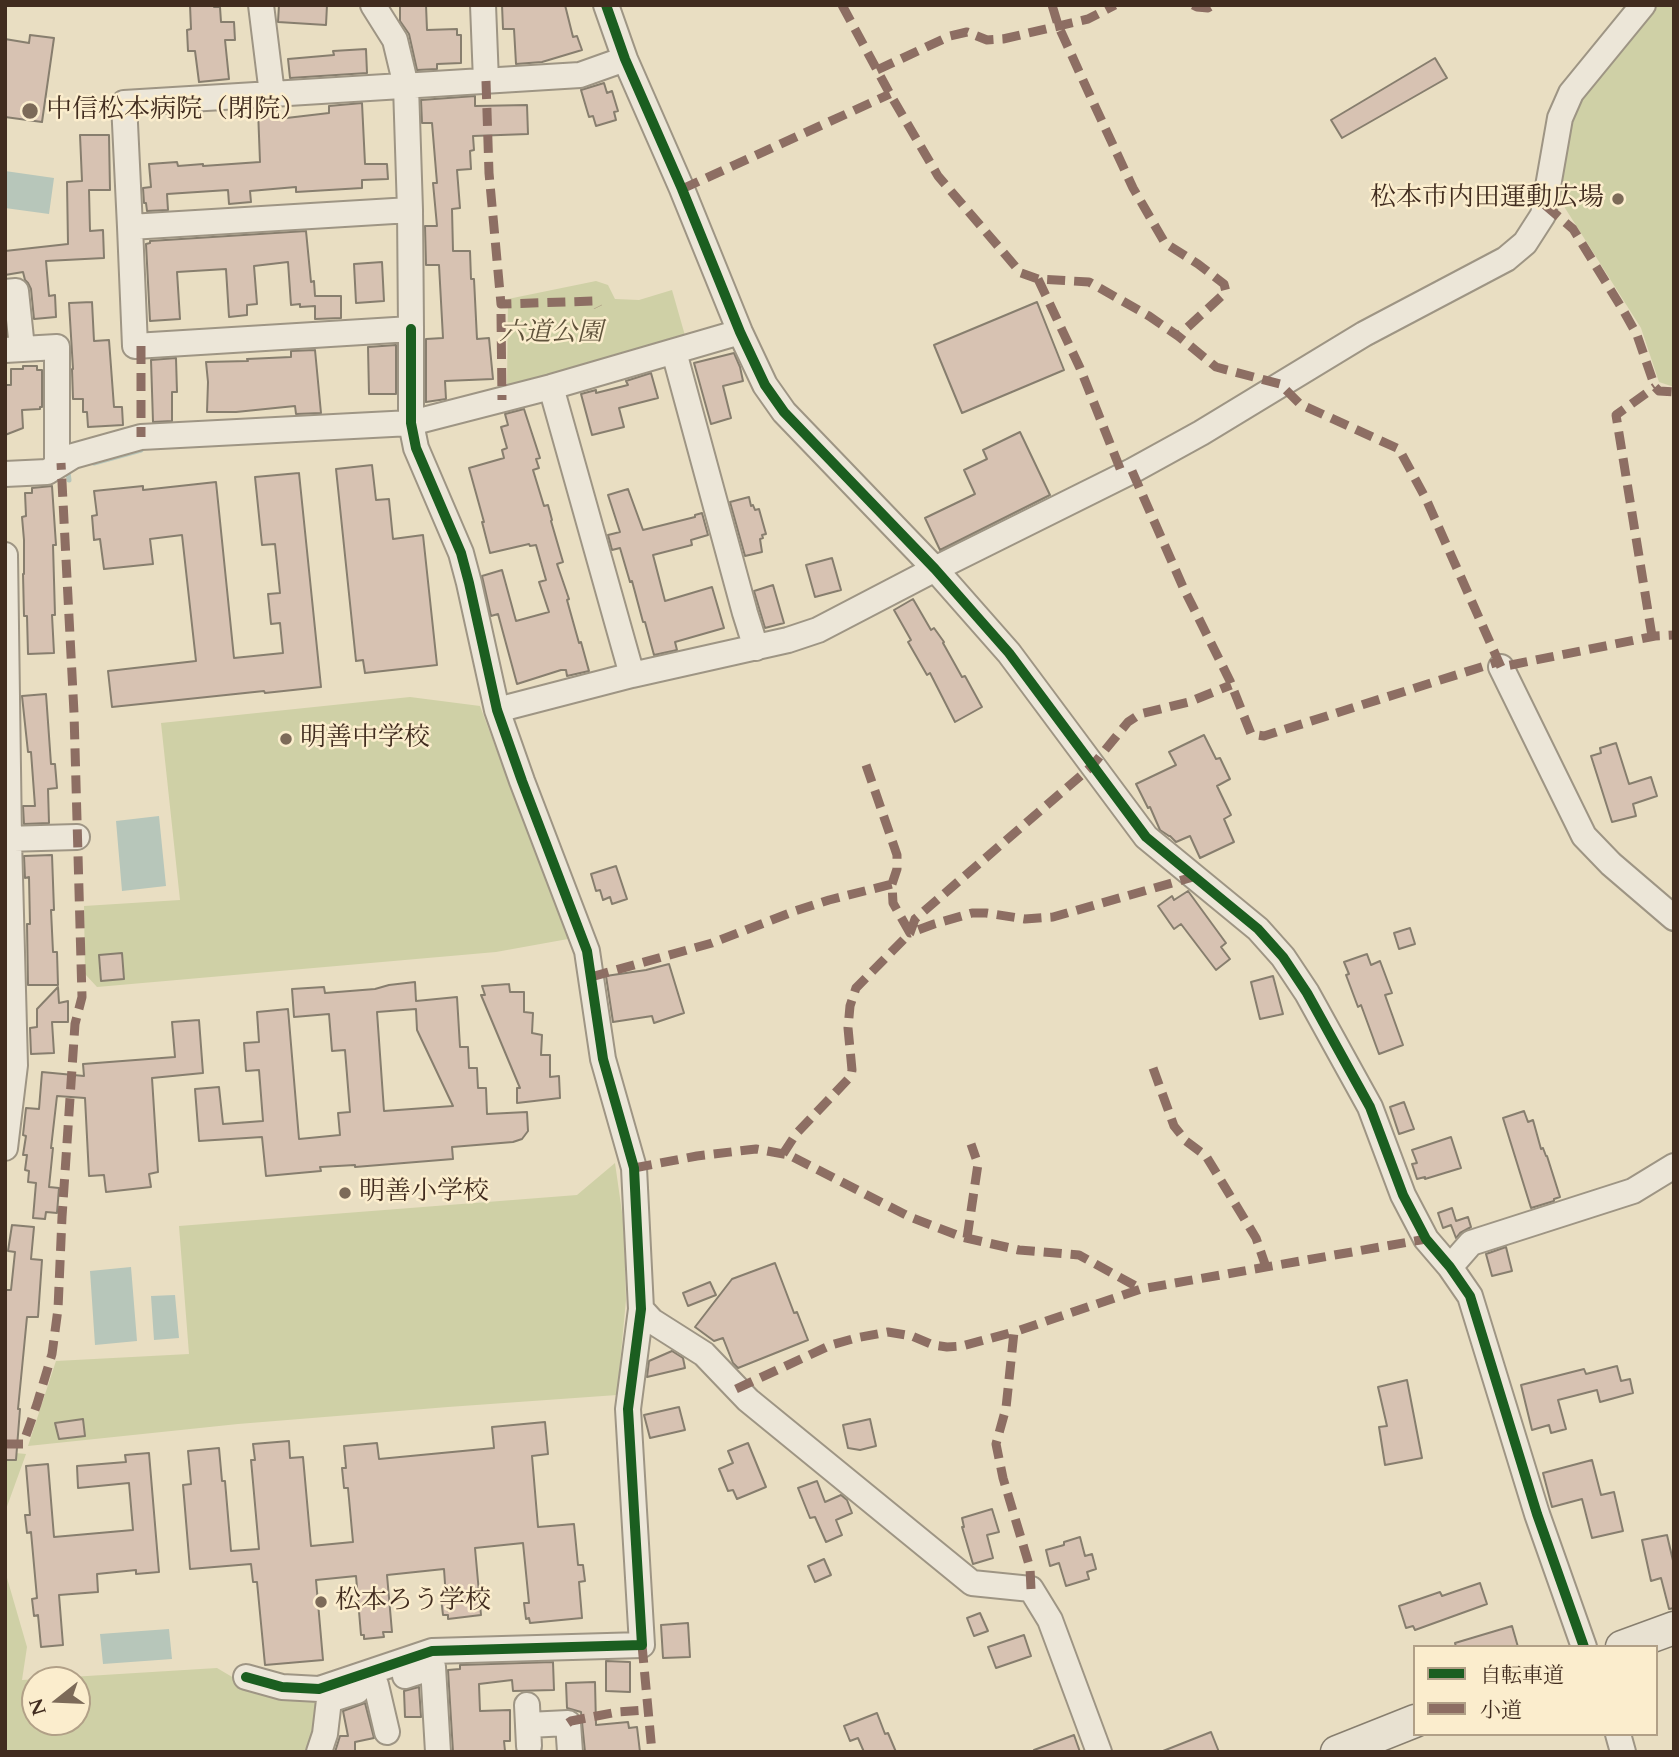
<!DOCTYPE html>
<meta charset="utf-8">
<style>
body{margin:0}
#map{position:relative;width:1679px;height:1757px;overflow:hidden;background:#e9dec2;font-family:Cardo,"Noto Serif JP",serif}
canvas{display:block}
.frame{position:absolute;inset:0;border:7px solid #412c1f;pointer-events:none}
.legend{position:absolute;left:1413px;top:1645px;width:245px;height:91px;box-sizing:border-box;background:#fbedcd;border:2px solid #b1a087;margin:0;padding:9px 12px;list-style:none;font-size:21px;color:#412c1f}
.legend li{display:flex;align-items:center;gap:14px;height:35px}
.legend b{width:35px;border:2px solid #b1a087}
.north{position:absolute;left:21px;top:1666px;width:70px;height:70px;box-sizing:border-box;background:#fbedcd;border:2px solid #b1a087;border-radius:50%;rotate:252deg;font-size:19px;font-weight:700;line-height:28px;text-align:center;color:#412c1f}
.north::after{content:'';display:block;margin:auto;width:24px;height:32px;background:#7c6a58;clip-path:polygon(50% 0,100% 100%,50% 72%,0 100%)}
</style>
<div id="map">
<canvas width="1679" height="1757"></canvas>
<div class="frame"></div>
<ul class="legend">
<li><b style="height:9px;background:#1b5e20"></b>自転車道</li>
<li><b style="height:9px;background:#8d6e63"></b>小道</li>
</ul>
<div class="north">N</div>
</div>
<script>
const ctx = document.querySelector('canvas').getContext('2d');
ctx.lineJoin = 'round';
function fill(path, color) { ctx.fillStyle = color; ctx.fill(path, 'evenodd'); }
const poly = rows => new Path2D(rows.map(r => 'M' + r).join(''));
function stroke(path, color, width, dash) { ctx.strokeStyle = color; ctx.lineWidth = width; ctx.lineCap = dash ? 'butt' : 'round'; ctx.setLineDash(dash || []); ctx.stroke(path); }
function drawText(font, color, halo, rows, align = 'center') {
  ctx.font = font + ' Cardo,"Noto Serif JP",serif'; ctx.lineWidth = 5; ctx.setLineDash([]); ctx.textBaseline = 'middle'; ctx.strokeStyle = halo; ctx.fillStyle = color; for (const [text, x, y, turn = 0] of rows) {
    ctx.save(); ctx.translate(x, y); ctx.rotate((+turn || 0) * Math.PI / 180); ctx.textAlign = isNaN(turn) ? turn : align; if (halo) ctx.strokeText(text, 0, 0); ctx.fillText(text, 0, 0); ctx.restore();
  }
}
fill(poly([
 [1653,5,1674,5,1674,387,1659,382,1641,328,1565,208,1558,190,1566,129,1580,95],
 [596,281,608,285,615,299,639,300,672,290,686,339,507,387,508,299],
 [410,697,480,706,568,939,496,952,97,987,85,974,84,906,180,900,161,723],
 [615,1163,624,1226,626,1300,617,1395,448,1407,238,1424,28,1446,56,1361,189,1354,179,1226,577,1195],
 [5,1452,26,1454,5,1512],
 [5,1571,27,1647,22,1680,217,1668,239,1681,323,1696,312,1752,5,1752],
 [35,1680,77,1680,77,1722,35,1722]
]), '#cfd0a6');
fill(poly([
 [5,171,54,178,49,214,5,208],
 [159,816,166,886,122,891,116,821],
 [131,1267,137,1341,95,1345,90,1271],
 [175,1295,179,1338,154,1340,151,1296],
 [169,1629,172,1659,103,1664,100,1634]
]), '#b7c6ba');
stroke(poly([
 [94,463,141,450],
 [69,480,68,472,71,468]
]), '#b7c6ba', 5);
const building = poly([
 [190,5,214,5,214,7,220,7,221,22,234,22,235,40,225,40,229,79,199,82,195,51,188,51,187,30,191,29,190,5],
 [279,5,327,5,326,25,278,22,279,5],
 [400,5,426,5,427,30,457,29,457,35,461,35,461,63,437,64,437,69,417,70,409,34,400,21,400,5],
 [502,5,565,5,573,37,577,36,582,50,542,62,516,64,514,29,503,29,502,5],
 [30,35,54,38,42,122,5,117,5,39,29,43,30,35],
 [366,49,367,73,290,78,288,59,334,55,333,51,366,49],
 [1435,58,1447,78,1342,138,1331,120,1435,58],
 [604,83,607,93,612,91,618,111,614,112,616,120,596,126,593,116,589,117,581,90,604,83],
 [475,96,475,106,527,105,528,134,473,136,474,150,470,151,471,169,457,170,460,208,452,209,453,251,470,251,471,279,474,279,477,339,489,338,493,379,445,381,446,399,426,402,426,339,443,338,439,265,426,265,425,226,437,226,433,183,437,183,432,123,422,123,421,100,475,96],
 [362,103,365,164,387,164,388,179,362,180,362,188,296,192,296,187,250,191,251,202,229,204,228,190,167,194,168,210,147,211,146,203,144,203,143,188,151,187,149,164,177,162,178,166,203,164,203,166,260,162,258,110,277,109,278,119,329,113,329,106,362,103],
 [80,135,109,135,110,190,89,190,90,231,103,230,104,258,46,261,49,296,55,295,56,317,34,319,31,289,28,283,25,280,23,272,5,275,5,251,68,244,67,182,82,181,80,135],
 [306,231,311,282,314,281,315,296,341,296,341,318,315,319,315,306,300,307,300,304,291,305,288,262,254,266,257,304,247,305,247,315,229,317,226,269,177,272,180,319,150,321,146,244,150,243,150,241,306,231],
 [382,262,384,301,356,303,354,264,382,262],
 [92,302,94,341,109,340,114,407,122,407,123,425,88,427,87,412,83,412,83,399,73,399,72,369,73,369,69,303,92,302],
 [1037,302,1064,370,962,413,934,345,1037,302],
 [396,345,396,394,369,394,368,347,396,345],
 [315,350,321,413,296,414,295,406,236,412,207,412,208,382,206,362,248,361,247,359,291,357,291,351,315,350],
 [734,353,740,367,743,381,723,386,731,418,711,424,694,363,734,353],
 [176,358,177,392,172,392,172,421,153,422,151,360,176,358],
 [23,366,37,366,37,370,42,370,42,407,40,407,40,409,22,410,23,428,5,435,5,385,11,385,11,369,23,369,23,366],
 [651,373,658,398,619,408,624,427,592,435,581,394,596,390,596,393,628,385,626,381,651,373],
 [524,409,540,458,536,459,539,468,533,470,544,506,548,505,552,520,551,521,563,562,557,564,569,599,567,600,579,643,581,642,589,671,567,676,566,670,561,670,517,684,498,614,491,616,482,576,502,570,516,621,549,612,539,582,546,580,536,545,530,546,529,544,490,553,482,522,484,522,469,468,504,458,502,450,507,448,501,427,508,425,505,414,524,409],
 [1020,432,1050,495,940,550,925,518,975,494,964,470,987,459,983,450,1020,432],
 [372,465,376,500,389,499,393,539,423,535,437,665,365,673,363,660,356,661,336,469,372,465],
 [299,473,321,687,265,693,264,691,112,707,108,671,196,661,182,535,150,539,153,564,104,569,100,539,94,540,92,516,97,515,94,491,143,486,143,490,216,482,234,658,283,653,280,623,271,624,268,594,280,593,275,544,262,545,255,477,299,473],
 [52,486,56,545,53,545,55,615,52,615,54,653,28,654,27,616,24,616,23,574,24,574,24,540,22,517,26,516,25,493,32,493,32,488,52,486],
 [628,489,643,530,695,517,695,515,702,513,708,535,691,540,692,545,653,555,665,601,712,587,724,628,675,642,677,650,654,655,645,622,643,622,632,581,630,582,620,548,612,550,608,535,620,532,608,495,628,489],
 [749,497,751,506,753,505,755,510,759,509,766,534,762,535,763,538,760,539,762,552,745,556,730,502,749,497],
 [832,558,841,590,815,597,806,565,832,558],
 [773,585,784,623,765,628,754,591,773,585],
 [913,599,931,630,934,628,944,642,943,643,962,677,965,676,982,707,955,722,930,673,927,675,908,642,911,640,894,610,913,599],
 [46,694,51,764,55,764,57,788,48,789,49,823,24,824,23,806,35,806,31,752,28,752,22,696,46,694],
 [1204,735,1216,759,1220,758,1230,779,1217,786,1231,815,1224,819,1234,842,1200,858,1190,836,1176,842,1170,836,1169,836,1160,830,1150,807,1148,808,1136,784,1176,765,1169,752,1204,735],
 [1616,743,1629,784,1651,777,1657,796,1633,804,1636,816,1612,822,1591,756,1601,753,1600,748,1616,743],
 [52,855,54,910,51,910,53,952,57,952,58,985,28,985,27,924,30,924,29,877,25,878,24,856,52,855],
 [616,866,627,899,612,904,610,897,603,900,600,890,596,891,591,874,616,866],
 [1188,891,1226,943,1221,947,1230,959,1216,970,1181,924,1174,929,1158,906,1172,896,1174,900,1188,891],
 [1410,928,1415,944,1399,949,1394,933,1410,928],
 [122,953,124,979,101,981,99,955,122,953],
 [1367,954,1371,965,1380,961,1392,993,1385,995,1403,1045,1379,1054,1361,1005,1358,1007,1346,975,1349,974,1344,962,1367,954],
 [669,964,684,1013,654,1023,652,1016,613,1022,606,976,646,970,669,964],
 [1273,976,1283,1014,1260,1019,1251,982,1273,976],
 [415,982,416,1001,457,997,460,1047,468,1047,469,1068,477,1068,478,1088,486,1088,487,1114,527,1112,528,1131,522,1139,513,1142,452,1147,453,1159,355,1167,355,1165,320,1167,321,1171,266,1176,262,1137,199,1141,195,1089,219,1087,223,1124,263,1121,259,1070,246,1071,244,1043,259,1042,257,1012,288,1009,299,1139,340,1135,338,1113,350,1112,345,1050,332,1051,329,1014,294,1017,292,989,324,987,325,993,375,989,389,985,415,982],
 [416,1009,417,1030,453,1106,384,1111,377,1012,416,1009],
 [509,984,510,992,524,992,524,1012,533,1013,532,1033,542,1035,541,1055,550,1055,550,1077,559,1076,560,1098,517,1103,517,1088,520,1088,481,995,485,995,482,986,509,984],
 [58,987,59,1003,68,1001,68,1022,52,1022,54,1053,31,1054,30,1028,37,1027,37,1009,58,987],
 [199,1020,203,1073,152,1078,158,1172,149,1174,151,1187,106,1192,104,1175,89,1176,85,1098,57,1096,51,1148,53,1148,49,1187,59,1188,57,1213,46,1212,45,1219,33,1218,36,1183,28,1182,29,1171,25,1170,27,1155,23,1155,26,1136,23,1135,26,1108,39,1109,42,1072,84,1076,83,1064,175,1057,172,1022,199,1020],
 [1404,1102,1414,1129,1399,1134,1390,1107,1404,1102],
 [1524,1111,1528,1122,1533,1120,1541,1149,1543,1148,1546,1156,1547,1156,1560,1197,1554,1199,1554,1201,1531,1208,1503,1118,1524,1111],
 [1451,1137,1461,1168,1425,1179,1425,1177,1417,1179,1412,1164,1417,1163,1412,1150,1451,1137],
 [1452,1208,1456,1221,1468,1217,1471,1227,1460,1233,1456,1238,1451,1225,1443,1228,1438,1213,1452,1208],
 [12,1225,34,1227,31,1259,42,1260,38,1317,27,1317,18,1409,20,1409,16,1460,5,1460,5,1290,11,1290,15,1252,8,1251,12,1225],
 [1506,1247,1512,1271,1492,1276,1486,1254,1506,1247],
 [775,1263,794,1313,797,1312,808,1340,738,1368,733,1363,723,1338,714,1341,695,1327,732,1279,775,1263],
 [710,1282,716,1295,688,1306,683,1293,710,1282],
 [672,1351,683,1358,685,1368,647,1377,649,1361,672,1351],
 [1617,1366,1621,1381,1630,1379,1633,1393,1600,1402,1597,1390,1558,1400,1566,1429,1551,1433,1549,1425,1532,1430,1521,1385,1584,1369,1586,1374,1617,1366],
 [1407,1380,1422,1458,1385,1465,1379,1427,1387,1426,1378,1387,1407,1380],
 [679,1407,685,1430,650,1438,644,1415,679,1407],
 [83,1419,85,1436,59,1439,55,1423,83,1419],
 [870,1419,876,1446,860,1450,848,1448,843,1425,870,1419],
 [545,1422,548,1454,532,1456,538,1527,574,1524,578,1565,583,1565,585,1581,579,1582,582,1618,530,1623,529,1618,526,1619,524,1603,529,1603,523,1543,475,1548,481,1615,448,1619,448,1615,443,1615,441,1598,446,1598,444,1569,387,1575,392,1632,383,1632,384,1637,364,1639,364,1635,361,1635,356,1576,316,1580,323,1660,265,1665,257,1582,253,1582,251,1564,190,1569,183,1485,191,1484,188,1451,219,1448,222,1481,225,1481,231,1551,259,1549,251,1460,255,1460,253,1444,289,1441,290,1458,303,1457,311,1546,353,1542,348,1488,344,1488,342,1468,346,1468,344,1446,377,1443,379,1459,494,1448,492,1427,545,1422],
 [748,1443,766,1487,737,1499,733,1490,728,1491,719,1469,733,1463,728,1451,748,1443],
 [149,1453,159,1572,136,1574,136,1570,97,1574,98,1592,59,1595,63,1645,41,1647,38,1615,34,1616,32,1599,37,1598,31,1532,27,1533,25,1515,30,1515,26,1466,48,1464,54,1537,133,1530,129,1483,78,1488,77,1466,126,1462,125,1455,149,1453],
 [1592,1460,1601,1495,1614,1492,1623,1531,1592,1538,1582,1499,1552,1507,1543,1473,1592,1460],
 [817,1481,825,1502,841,1495,847,1500,852,1513,836,1520,842,1535,826,1542,815,1517,810,1518,798,1488,817,1481],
 [992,1509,999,1532,987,1535,993,1558,973,1564,962,1527,964,1527,962,1518,992,1509],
 [1667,1535,1674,1565,1674,1608,1669,1609,1661,1578,1651,1581,1642,1540,1667,1535],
 [1080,1537,1085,1556,1092,1554,1096,1569,1087,1572,1089,1579,1066,1586,1059,1563,1050,1566,1046,1550,1064,1545,1064,1542,1080,1537],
 [824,1559,831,1575,815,1582,808,1566,824,1559],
 [1480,1583,1487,1604,1415,1630,1413,1626,1406,1628,1399,1606,1440,1592,1442,1596,1480,1583],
 [980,1613,988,1631,974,1636,967,1618,980,1613],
 [688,1623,690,1657,663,1658,661,1625,688,1623],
 [1512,1626,1518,1647,1456,1647,1455,1643,1512,1626],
 [1024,1635,1031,1656,996,1668,988,1647,1024,1635],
 [606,1661,630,1662,630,1692,606,1691,606,1661],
 [553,1662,554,1690,513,1691,512,1680,479,1684,480,1711,510,1710,510,1741,504,1741,505,1751,453,1752,448,1670,460,1669,460,1665,553,1662],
 [595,1682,596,1725,628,1722,629,1728,637,1727,640,1752,585,1752,581,1712,567,1708,566,1683,595,1682],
 [419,1687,421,1717,405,1717,404,1691,419,1687],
 [365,1703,374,1738,355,1742,355,1752,335,1752,340,1736,348,1736,343,1711,365,1703],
 [877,1713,885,1734,888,1733,896,1752,864,1752,858,1738,850,1741,844,1726,877,1713],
 [1211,1732,1219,1752,1163,1752,1163,1751,1211,1732],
 [1074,1735,1080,1752,1034,1752,1034,1750,1074,1735]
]);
fill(building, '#d7c2b2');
stroke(building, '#877e6e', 2);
const minor = poly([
 [261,5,272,94,580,75,625,59],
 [373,5,395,40,406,86,410,210],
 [483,5,486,81],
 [606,5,625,59,682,189,740,332,765,385,784,412,935,569,1009,653,1146,837,1258,929,1283,957,1307,993,1370,1107,1403,1195,1426,1239,1450,1267,1470,1296,1537,1514,1584,1647],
 [130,227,135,346,411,329,410,210,130,227,124,103,272,94],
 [5,292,16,291,22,348],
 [5,350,57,347,57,465],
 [674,352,745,613,756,648],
 [551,387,632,675],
 [5,474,47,472,73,456,141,437,411,423,551,387,740,332],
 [5,555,9,839,15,1065,5,1148],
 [1501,667,1584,836,1611,864,1674,918],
 [497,710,632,675,788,640,818,630,935,569,1132,471,1201,433,1364,334,1506,259,1525,243,1543,215,1560,118,1571,93,1643,5],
 [5,839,77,837],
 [1450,1267,1471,1243,1633,1191,1674,1166],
 [641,1309,652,1321,704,1354,748,1400,972,1583,1031,1589,1050,1620,1099,1752],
 [405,1676,433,1667,438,1752],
 [246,1677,282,1687,319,1689,432,1651,642,1645,628,1409,641,1309,634,1168,603,1059,587,951,522,781,497,710,469,583,461,553,416,448,411,423,411,329],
 [376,1685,387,1732],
 [527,1705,529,1746],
 [528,1725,568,1723,570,1752],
 [1618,1734,1623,1752],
 [319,1752,325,1734,329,1700,357,1691]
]);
const major = poly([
 [1622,1647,1674,1628],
 [1337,1752,1415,1721]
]);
stroke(minor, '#9e9584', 28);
stroke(major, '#877e6e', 35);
stroke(minor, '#ece6d8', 24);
stroke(major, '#e8e1d1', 32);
stroke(poly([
 [842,5,890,94,938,176,1021,273,1038,279,1089,282,1149,316,1178,336,1216,367,1280,384,1300,404,1399,449,1426,499,1501,667,1655,636,1674,635],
 [1052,5,1058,25,1087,89,1133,188,1165,243,1198,264,1224,284,1226,292,1178,336],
 [1193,5,1197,7,1208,8,1213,5],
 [877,70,950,36,967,32,987,40,1003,39,1088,19,1115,5],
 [486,81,489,173,501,304,595,301,598,307],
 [682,189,890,94],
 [1545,205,1573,229,1623,310,1637,335,1655,387,1659,391,1674,392],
 [1038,279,1080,368,1123,476],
 [501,314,502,400],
 [141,346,141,437],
 [1132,471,1183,587,1230,681,1251,734,1264,736,1497,662],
 [1652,636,1616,415,1655,387],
 [866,765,897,855,897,869,892,884],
 [591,977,712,943,795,911,829,900,892,884,893,903,910,933,934,924,972,913,986,913,1025,919,1053,917,1193,877],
 [1153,1068,1174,1126,1186,1141,1206,1156,1256,1238,1266,1267],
 [783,1154,796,1134,851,1076,852,1070,848,1028,850,1006,856,988,910,933,915,919,1092,766,1128,722,1140,714,1189,702,1231,685],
 [634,1168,697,1156,756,1149,789,1155,910,1217,962,1237,1019,1250,1079,1255,1141,1289],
 [967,1238,978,1164,971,1144],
 [736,1389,831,1345,856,1338,888,1332,912,1336,933,1345,947,1347,962,1346,1014,1332],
 [5,1444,23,1444,37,1404,52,1354,58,1309,62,1217,75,1024,82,997,74,713,61,463],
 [1031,1589,1030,1568,1003,1478,996,1444,1006,1408,1014,1332,1141,1289,1426,1239],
 [642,1645,652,1752],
 [568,1723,571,1721,617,1712,648,1710]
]), '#8d6e63', 9, [18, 9]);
stroke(poly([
 [606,5,625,59,682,189,740,332,765,385,784,412,935,569,1009,653,1146,837,1258,929,1283,957,1307,993,1370,1107,1403,1195,1426,1239,1450,1267,1470,1296,1537,1514,1584,1647],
 [246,1677,282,1687,319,1689,432,1651,642,1645,628,1409,641,1309,634,1168,603,1059,587,951,522,781,497,710,469,583,461,553,416,448,411,423,411,329]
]), '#1b5e20', 10);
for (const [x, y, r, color] of [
 [30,111,9,"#7c6a58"],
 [1618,199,7,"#7c6a58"],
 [286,739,7,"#7c6a58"],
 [345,1193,7,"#7c6a58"],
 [321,1602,7,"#7c6a58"]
]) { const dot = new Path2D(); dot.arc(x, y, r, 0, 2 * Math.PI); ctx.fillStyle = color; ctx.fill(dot); stroke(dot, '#fbedcd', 2.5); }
drawText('26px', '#412c1f', '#fbedcd', [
 ["中信松本病院（閉院）",46,111],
 ["松本市内田運動広場",1604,199,"right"],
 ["明善中学校",300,739],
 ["明善小学校",359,1193],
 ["松本ろう学校",335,1602]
], 'left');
drawText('italic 26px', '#5f523b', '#fbedcd', [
 ["六道公園",551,334]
]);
</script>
